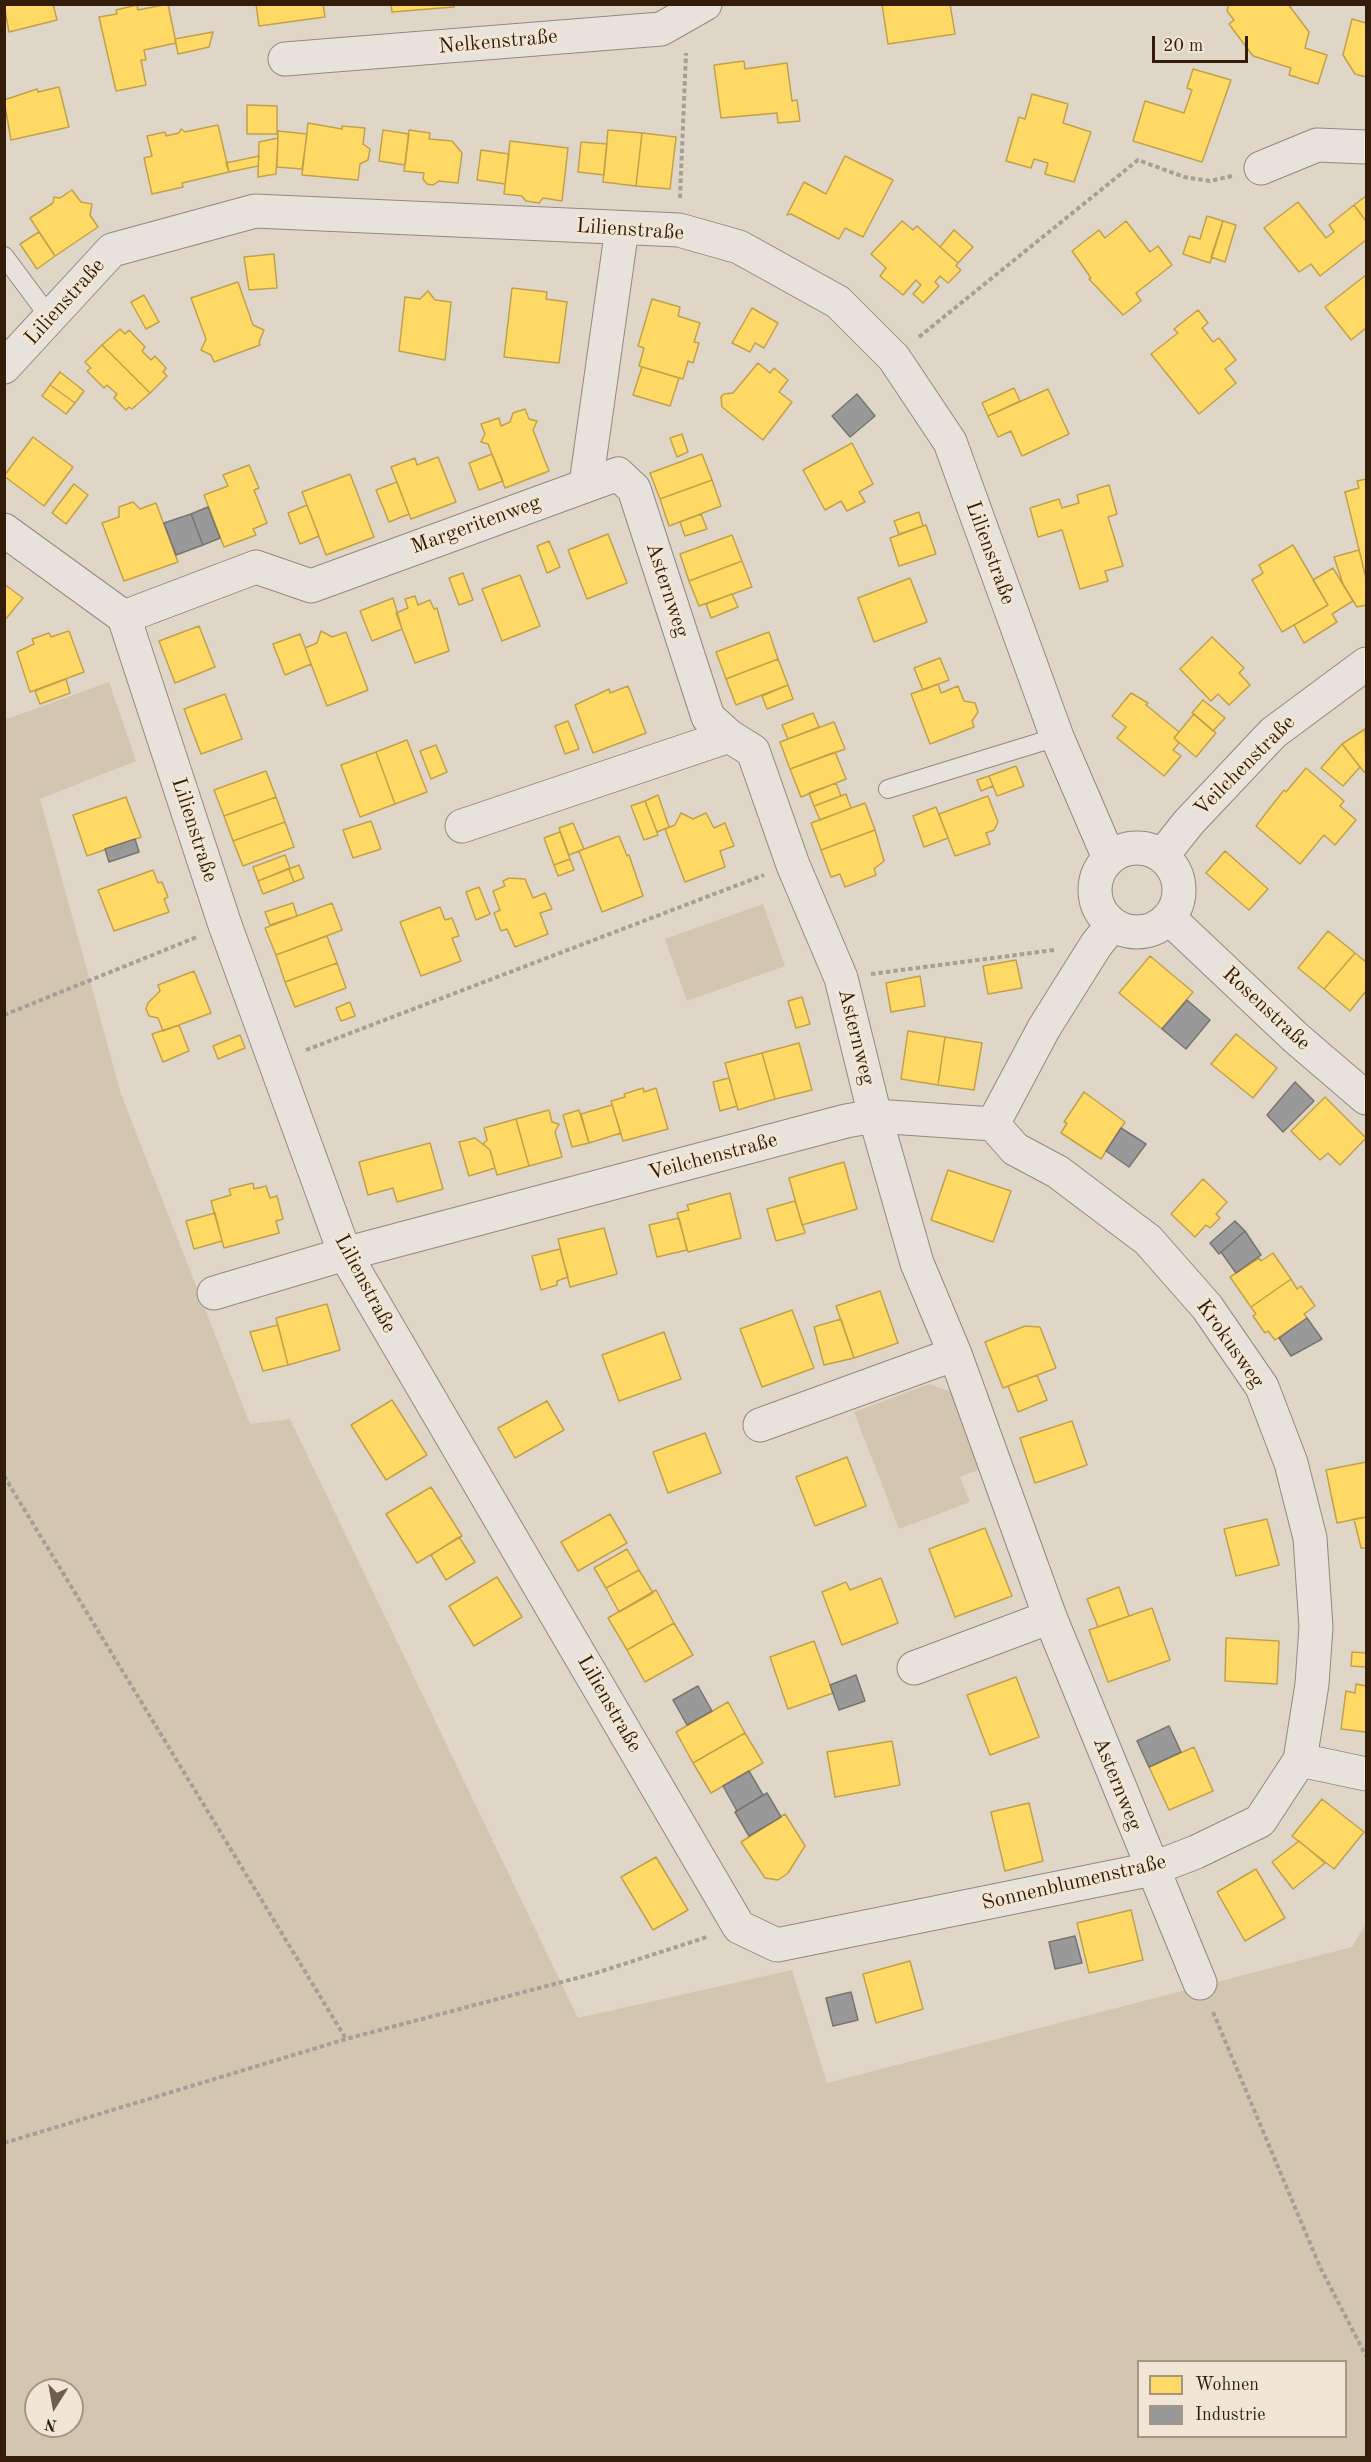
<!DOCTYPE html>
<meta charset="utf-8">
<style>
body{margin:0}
#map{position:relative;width:1371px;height:2462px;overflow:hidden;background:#dfd6c8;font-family:"Old Standard TT",serif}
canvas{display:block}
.frame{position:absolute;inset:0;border:6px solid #331d08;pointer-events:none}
.legend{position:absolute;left:1137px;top:2360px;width:210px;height:78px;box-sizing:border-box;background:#f1e6d5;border:2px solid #a59683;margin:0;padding:8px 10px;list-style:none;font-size:18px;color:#331d08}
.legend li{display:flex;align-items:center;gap:12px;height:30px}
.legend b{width:30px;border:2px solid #a59683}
.north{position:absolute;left:24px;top:2378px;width:60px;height:60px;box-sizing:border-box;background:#f1e6d5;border:2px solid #a59683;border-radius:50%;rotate:191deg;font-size:16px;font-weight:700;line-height:24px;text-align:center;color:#331d08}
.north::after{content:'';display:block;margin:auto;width:21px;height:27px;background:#6f5e4b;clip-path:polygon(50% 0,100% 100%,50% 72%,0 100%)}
.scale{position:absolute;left:1152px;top:36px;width:96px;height:27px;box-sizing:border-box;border:3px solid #331d08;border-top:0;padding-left:8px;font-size:18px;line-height:21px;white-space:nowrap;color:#331d08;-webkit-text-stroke:4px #f1e6d5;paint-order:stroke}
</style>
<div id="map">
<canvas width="1371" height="2462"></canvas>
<div class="frame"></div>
<ul class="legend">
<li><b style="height:16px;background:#ffd966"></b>Wohnen</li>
<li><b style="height:16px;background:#999"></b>Industrie</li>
</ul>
<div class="north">N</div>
<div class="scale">20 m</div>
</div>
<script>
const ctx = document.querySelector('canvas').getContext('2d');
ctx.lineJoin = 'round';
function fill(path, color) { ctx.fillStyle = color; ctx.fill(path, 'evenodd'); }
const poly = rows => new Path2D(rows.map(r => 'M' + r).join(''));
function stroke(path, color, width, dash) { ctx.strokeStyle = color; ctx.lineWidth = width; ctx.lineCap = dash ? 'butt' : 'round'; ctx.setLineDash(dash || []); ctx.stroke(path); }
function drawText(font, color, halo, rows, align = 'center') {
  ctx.font = font + ' "Old Standard TT",serif'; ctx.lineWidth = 6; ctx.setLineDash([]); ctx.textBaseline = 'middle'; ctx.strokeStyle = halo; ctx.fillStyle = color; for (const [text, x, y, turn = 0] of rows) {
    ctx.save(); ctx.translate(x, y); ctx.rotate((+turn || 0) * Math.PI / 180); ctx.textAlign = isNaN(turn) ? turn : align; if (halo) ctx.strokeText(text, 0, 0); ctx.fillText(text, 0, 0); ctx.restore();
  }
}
fill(poly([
 [109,682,136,761,40,799,121,1094,250,1424,290,1419,578,2018,792,1970,827,2083,1352,1947,1366,1923,1366,2457,5,2457,4,718,7,719],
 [1138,2362,1346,2362,1346,2436,1138,2436],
 [36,2390,72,2390,72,2426,36,2426],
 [763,904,785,966,687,1001,665,939],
 [929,1384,952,1392,981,1469,960,1477,970,1502,899,1529,854,1412]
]), '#d3c6b1');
const homes = poly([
 [4,4,53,4,57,20,9,32,4,4],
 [168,4,176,43,144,50,146,60,141,60,146,85,116,91,99,17,117,14,116,10,137,5,138,10,168,4],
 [256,4,323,4,325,17,259,26,256,4],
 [391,4,454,4,454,7,392,12,391,4],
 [882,4,950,4,955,34,888,44,882,4],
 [1229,4,1288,4,1309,32,1305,48,1327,55,1318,84,1289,75,1291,68,1253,56,1229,24,1234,20,1227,11,1229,4],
 [1352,19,1366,23,1366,77,1355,74,1343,55,1352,19],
 [213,32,209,47,178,54,175,39,213,32],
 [744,61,745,69,787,63,792,101,797,100,800,121,778,123,777,113,721,118,714,65,744,61],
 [1193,69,1231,80,1202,162,1133,141,1145,101,1184,113,1192,90,1187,88,1193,69],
 [59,87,69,127,11,140,4,100,37,89,38,92,59,87],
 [1032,94,1068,104,1063,123,1091,132,1074,182,1045,174,1048,163,1034,159,1031,168,1006,161,1019,117,1025,119,1032,94],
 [247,105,277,106,277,134,247,134,247,105],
 [308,123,342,129,342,126,365,128,363,144,370,149,368,160,360,164,358,180,302,175,308,123],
 [218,125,229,172,182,183,183,187,152,194,144,158,152,156,147,136,165,132,166,136,179,133,181,129,185,132,218,125],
 [383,130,409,134,405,165,379,161,383,130],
 [409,130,430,133,429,139,452,141,462,153,458,183,439,181,433,185,427,184,423,179,424,173,404,171,409,130],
 [608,130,642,133,636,186,603,182,608,130],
 [278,131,307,134,302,169,277,167,278,131],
 [642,133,676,137,670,189,636,186,642,133],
 [278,138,276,174,258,177,259,142,278,138],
 [510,141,568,148,562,201,543,198,539,203,526,201,522,196,504,194,510,141],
 [581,142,607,144,604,175,578,172,581,142],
 [481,150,509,154,505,184,477,180,481,150],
 [259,156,258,166,229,172,226,163,259,156],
 [845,156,893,180,863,237,845,228,839,239,791,214,787,215,804,182,826,194,845,156],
 [72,190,81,202,92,204,90,215,98,227,55,256,30,218,53,203,54,197,60,198,72,190],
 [1366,196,1366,221,1354,205,1366,196],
 [1298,202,1326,238,1334,232,1329,225,1354,205,1366,221,1366,240,1320,276,1311,264,1299,272,1264,228,1298,202],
 [1207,216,1223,221,1210,263,1183,254,1189,236,1200,239,1207,216],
 [902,221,913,230,917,226,958,263,956,266,961,270,948,283,940,276,935,282,939,286,923,303,913,294,921,285,916,280,903,295,880,276,886,268,871,254,902,221],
 [1126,221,1150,252,1158,246,1172,265,1136,293,1141,301,1123,315,1089,279,1091,278,1072,251,1099,230,1105,238,1126,221],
 [1223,221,1236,225,1225,262,1211,257,1223,221],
 [954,230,973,247,958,263,940,247,954,230],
 [39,232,55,256,37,269,20,244,39,232],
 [274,254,277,288,249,290,244,257,274,254],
 [1366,275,1366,328,1351,340,1325,307,1366,275],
 [238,282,253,325,264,330,259,342,260,345,214,362,211,355,201,350,206,339,191,298,238,282],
 [512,288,547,292,546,299,567,302,559,363,504,357,512,288],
 [428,291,435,300,451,302,445,360,399,351,405,297,420,299,428,291],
 [144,295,159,322,146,329,131,302,144,295],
 [652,299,680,307,678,316,700,323,694,342,699,343,693,363,688,361,683,379,639,366,644,348,638,346,652,299],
 [752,308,778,323,764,348,755,343,750,352,732,343,752,308],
 [1198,310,1208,323,1202,328,1213,342,1219,338,1236,360,1225,369,1236,383,1199,414,1151,354,1178,333,1174,329,1198,310],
 [120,329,125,334,129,330,145,347,142,351,151,360,155,356,166,368,163,372,167,376,150,393,102,345,120,329],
 [102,345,150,393,132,409,129,407,126,410,114,398,117,394,107,385,104,388,87,371,91,368,85,362,102,345],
 [758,363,770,373,774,368,788,380,779,392,792,402,763,440,722,407,721,397,724,394,733,393,758,363],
 [642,367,679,378,670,406,633,395,642,367],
 [60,372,84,391,75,403,50,385,60,372],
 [50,385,75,403,66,414,42,396,50,385],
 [1014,388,1020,401,988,416,982,403,1014,388],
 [1048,389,1069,434,1022,456,1011,431,998,437,988,416,1048,389],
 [525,409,529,419,537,421,533,430,549,471,505,488,488,444,481,442,485,434,481,424,499,418,501,426,510,422,513,413,525,409],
 [682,434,688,452,677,457,670,438,682,434],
 [33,437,73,467,44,506,4,476,33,437],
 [852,443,873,484,859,492,865,502,847,511,841,501,825,510,803,470,852,443],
 [492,454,503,481,479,490,469,463,492,454],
 [702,454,712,480,660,499,650,473,702,454],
 [438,457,456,502,411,519,391,467,415,458,417,465,438,457],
 [249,465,259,488,254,490,267,523,253,529,256,535,224,547,204,495,228,486,223,475,249,465],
 [350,474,374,537,326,555,302,492,350,474],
 [1366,479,1366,578,1345,492,1359,488,1357,481,1366,479],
 [712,480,721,506,669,526,660,499,712,480],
 [397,482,409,514,389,522,376,490,397,482],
 [74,484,88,495,66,524,52,513,74,484],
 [1109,485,1117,514,1108,517,1123,566,1105,571,1108,581,1080,589,1062,530,1038,537,1030,508,1059,499,1062,508,1079,503,1077,495,1109,485],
 [133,502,140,509,156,503,178,562,124,581,102,523,119,517,119,507,133,502],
 [307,505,319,536,300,544,288,513,307,505],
 [919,512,923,526,899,534,894,521,919,512],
 [701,514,707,529,685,536,680,522,701,514],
 [926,525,936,554,899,566,890,538,926,525],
 [608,534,627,583,587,599,568,550,608,534],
 [732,535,742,561,689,581,680,554,732,535],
 [549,541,560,567,547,573,537,546,549,541],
 [1293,545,1328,605,1282,632,1252,580,1263,573,1259,565,1293,545],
 [1359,550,1366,578,1366,605,1357,607,1343,584,1334,557,1359,550],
 [742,561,752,587,699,606,689,581,742,561],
 [1333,568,1353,601,1332,614,1337,622,1304,643,1294,625,1328,605,1313,580,1333,568],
 [463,573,473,600,459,605,449,578,463,573],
 [520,575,540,626,502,641,482,589,520,575],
 [910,578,927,622,874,642,858,598,910,578],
 [4,584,23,598,4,621,4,584],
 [732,594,738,607,711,618,706,604,732,594],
 [415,596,418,605,430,600,434,609,437,608,449,651,415,663,396,613,408,608,405,599,415,596],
 [393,598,402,629,372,641,360,611,393,598],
 [199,626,215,667,175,683,159,641,199,626],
 [69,631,84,672,30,692,17,652,34,644,32,639,49,633,51,637,69,631],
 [321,631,332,637,346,632,368,690,327,706,305,648,317,643,321,631],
 [769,632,778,659,726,679,716,652,769,632],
 [300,634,311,664,285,675,273,644,300,634],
 [1212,637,1244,668,1239,673,1250,685,1229,705,1218,694,1211,701,1180,669,1212,637],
 [940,658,949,680,923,690,914,668,940,658],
 [778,659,788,685,736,705,726,679,778,659],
 [66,679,70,693,40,704,35,691,66,679],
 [938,684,941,693,958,686,964,701,975,703,978,712,972,721,974,727,930,744,911,694,938,684],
 [788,685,793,699,767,709,762,696,788,685],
 [628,686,646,733,593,753,575,705,609,689,610,693,628,686],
 [1131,693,1148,703,1146,705,1179,732,1174,738,1179,743,1173,750,1181,756,1164,776,1117,738,1126,727,1112,716,1131,693],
 [225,694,242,739,201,754,184,709,225,694],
 [1203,700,1225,718,1213,731,1192,713,1203,700],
 [813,713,819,727,788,739,782,725,813,713],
 [1194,714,1216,733,1196,757,1174,738,1194,714],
 [568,721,579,749,565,754,555,726,568,721],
 [834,722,845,749,790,769,780,742,834,722],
 [1365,729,1366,771,1364,772,1342,744,1365,729],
 [407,740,427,792,395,804,376,752,407,740],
 [1342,744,1360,767,1343,786,1321,768,1342,744],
 [436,745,447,772,431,779,420,751,436,745],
 [376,752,395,804,360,817,341,765,376,752],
 [835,752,846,779,801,797,790,769,835,752],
 [1016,766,1024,786,997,796,989,776,1016,766],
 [1306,768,1344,801,1340,806,1356,820,1335,845,1324,835,1300,864,1256,826,1284,790,1286,792,1306,768],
 [266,771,276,797,224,816,214,790,266,771],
 [989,776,993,786,981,791,977,780,989,776],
 [836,783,841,796,814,806,809,793,836,783],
 [846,794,851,808,820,820,814,806,846,794],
 [658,795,669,827,657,832,645,801,658,795],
 [988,796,998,822,994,830,986,833,990,844,955,856,939,814,988,796],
 [126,797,141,837,87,856,73,815,126,797],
 [276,797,285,822,233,841,224,816,276,797],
 [645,801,658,835,644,840,631,806,645,801],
 [865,803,875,830,821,850,811,823,865,803],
 [936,807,948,838,924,847,913,816,936,807],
 [681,813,693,819,706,813,714,828,725,823,734,846,720,851,725,867,685,882,665,829,675,825,681,813],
 [371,821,381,849,353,858,343,830,371,821],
 [285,822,294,847,243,866,233,841,285,822],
 [573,823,584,849,569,855,559,828,573,823],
 [875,830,884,861,874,869,876,875,845,887,840,874,831,877,821,850,875,830],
 [560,832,570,859,554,865,544,838,560,832],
 [619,836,627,856,629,855,643,896,602,912,579,851,619,836],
 [1225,851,1268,889,1249,910,1206,873,1225,851],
 [285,855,290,868,258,881,253,867,285,855],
 [570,859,574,870,558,876,554,865,570,859],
 [299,865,304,878,294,882,289,869,299,865],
 [289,869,294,882,263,894,258,881,289,869],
 [153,870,158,883,162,882,168,897,164,899,169,912,114,931,98,890,153,870],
 [509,878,525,879,533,898,545,893,552,909,540,913,548,934,515,947,507,929,501,931,494,913,500,910,493,891,505,886,503,881,509,878],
 [479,887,490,914,476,920,466,892,479,887],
 [293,903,297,916,270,925,265,912,293,903],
 [332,903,342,930,276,955,265,928,332,903],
 [440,907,445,920,452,918,459,936,452,938,461,961,421,976,400,922,440,907],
 [1328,931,1355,953,1324,989,1298,968,1328,931],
 [327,936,337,963,285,982,276,955,327,936],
 [1355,953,1366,962,1366,991,1350,1011,1324,989,1355,953],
 [1150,956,1193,992,1162,1029,1119,993,1150,956],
 [1016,960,1022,988,988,994,983,966,1016,960],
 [337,963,346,988,295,1007,285,982,337,963],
 [194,971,211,1013,163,1031,158,1018,149,1016,146,1009,148,1003,160,991,158,985,194,971],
 [920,976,925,1006,891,1012,886,983,920,976],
 [802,997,810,1024,796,1028,788,1001,802,997],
 [350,1002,355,1016,341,1021,336,1008,350,1002],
 [179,1025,189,1051,163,1062,152,1034,179,1025],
 [908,1031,945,1037,938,1085,901,1079,908,1031],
 [1236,1034,1277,1068,1253,1098,1211,1064,1236,1034],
 [240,1035,245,1048,218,1059,213,1046,240,1035],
 [945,1037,982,1043,974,1090,938,1085,945,1037],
 [799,1043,812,1090,775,1099,762,1053,799,1043],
 [762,1053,775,1099,738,1110,725,1063,762,1053],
 [729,1078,737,1106,720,1111,713,1082,729,1078],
 [643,1088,644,1092,656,1088,668,1129,623,1141,611,1101,625,1097,624,1094,643,1088],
 [1084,1092,1125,1122,1101,1159,1061,1133,1067,1123,1064,1122,1084,1092],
 [1325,1097,1366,1138,1340,1165,1328,1153,1320,1160,1291,1131,1325,1097],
 [612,1105,621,1133,589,1143,581,1114,612,1105],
 [549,1110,552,1122,559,1124,555,1132,562,1157,529,1166,516,1119,549,1110],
 [579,1110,589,1143,572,1147,563,1115,579,1110],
 [516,1119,529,1166,497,1175,490,1150,483,1144,487,1140,484,1128,516,1119],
 [475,1138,490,1150,495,1168,469,1176,459,1142,475,1138],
 [430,1143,443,1189,397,1202,393,1188,368,1195,359,1162,430,1143],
 [844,1162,857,1209,802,1225,789,1178,844,1162],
 [948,1170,1011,1191,993,1242,931,1220,948,1170],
 [1203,1179,1227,1202,1216,1214,1220,1218,1210,1228,1206,1225,1195,1237,1171,1214,1203,1179],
 [253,1183,254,1189,266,1186,270,1198,277,1196,283,1219,276,1221,279,1233,224,1248,211,1201,231,1195,229,1189,253,1183],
 [730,1193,741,1238,688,1252,677,1213,689,1210,687,1205,730,1193],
 [795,1201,805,1233,776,1241,767,1209,795,1201],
 [215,1213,222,1241,194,1249,186,1221,215,1213],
 [679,1218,687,1250,657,1257,649,1225,679,1218],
 [604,1228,617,1274,570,1287,558,1239,604,1228],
 [560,1249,568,1277,557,1281,557,1285,541,1290,532,1256,560,1249],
 [1273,1253,1291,1279,1251,1307,1230,1277,1259,1258,1261,1261,1273,1253],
 [1291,1279,1297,1289,1301,1286,1315,1306,1304,1314,1307,1318,1275,1340,1268,1331,1265,1333,1253,1316,1256,1314,1251,1307,1291,1279],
 [880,1291,898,1343,854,1358,836,1306,880,1291],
 [327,1304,340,1350,288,1365,276,1318,327,1304],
 [792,1310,814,1368,762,1387,740,1329,792,1310],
 [841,1319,854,1358,824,1365,814,1327,841,1319],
 [278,1325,288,1365,263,1371,250,1332,278,1325],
 [1025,1326,1040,1327,1056,1368,1003,1388,985,1342,1025,1326],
 [664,1332,681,1379,619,1401,602,1355,664,1332],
 [1037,1375,1047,1400,1018,1412,1008,1386,1037,1375],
 [392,1400,427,1455,386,1480,351,1425,392,1400],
 [547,1401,564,1430,515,1458,498,1428,547,1401],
 [1072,1421,1087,1465,1035,1483,1020,1438,1072,1421],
 [705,1433,721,1473,668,1493,653,1452,705,1433],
 [847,1457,866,1506,815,1526,796,1477,847,1457],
 [1366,1462,1366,1517,1337,1523,1326,1470,1366,1462],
 [431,1487,462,1536,417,1563,386,1514,431,1487],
 [610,1514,627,1543,578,1571,561,1542,610,1514],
 [1366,1517,1366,1548,1361,1548,1354,1519,1366,1517],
 [1267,1519,1279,1565,1236,1576,1224,1529,1267,1519],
 [985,1528,1012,1596,955,1617,929,1549,985,1528],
 [459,1537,475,1562,446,1580,431,1555,459,1537],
 [627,1549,639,1570,606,1588,594,1568,627,1549],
 [639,1570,653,1593,619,1612,606,1588,639,1570],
 [497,1577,522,1617,474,1646,449,1606,497,1577],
 [881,1578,898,1623,842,1645,822,1592,846,1582,850,1590,881,1578],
 [1119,1587,1129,1616,1098,1627,1087,1599,1119,1587],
 [656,1590,674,1623,627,1650,608,1618,656,1590],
 [1152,1608,1170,1660,1108,1682,1089,1630,1152,1608],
 [674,1623,693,1655,645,1682,627,1650,674,1623],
 [1226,1638,1279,1641,1277,1684,1225,1681,1226,1638],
 [814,1641,833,1693,788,1709,770,1657,814,1641],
 [1352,1652,1366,1653,1366,1667,1351,1666,1352,1652],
 [1016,1677,1039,1737,990,1755,967,1695,1016,1677],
 [1356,1684,1366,1686,1366,1732,1341,1729,1346,1691,1355,1693,1356,1684],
 [728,1702,745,1733,693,1763,676,1732,728,1702],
 [745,1733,763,1763,711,1793,693,1763,745,1733],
 [892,1741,900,1785,835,1797,827,1752,892,1741],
 [1194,1747,1213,1791,1169,1810,1149,1767,1194,1747],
 [1322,1799,1364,1832,1334,1869,1292,1836,1322,1799],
 [1029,1803,1043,1861,1005,1871,991,1812,1029,1803],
 [785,1814,805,1846,788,1873,778,1880,765,1878,741,1842,785,1814],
 [1299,1841,1325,1863,1293,1889,1272,1862,1299,1841],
 [656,1857,688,1910,653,1930,621,1877,656,1857],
 [1256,1869,1285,1918,1245,1941,1217,1892,1256,1869],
 [1131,1910,1143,1960,1089,1973,1077,1923,1131,1910],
 [910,1961,923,2009,876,2023,863,1974,910,1961]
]);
fill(homes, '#ffd966');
stroke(homes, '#c2a14a', 1.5);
const industry = poly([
 [857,394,875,416,850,437,832,416,857,394],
 [208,507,220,538,203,545,191,514,208,507],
 [191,514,203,545,176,555,164,523,191,514],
 [135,839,139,852,109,862,105,849,135,839],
 [1187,1000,1210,1020,1186,1049,1162,1029,1187,1000],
 [1295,1082,1314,1101,1283,1132,1267,1115,1295,1082],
 [1121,1128,1146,1144,1129,1167,1106,1151,1121,1128],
 [1235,1221,1245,1231,1219,1254,1210,1243,1235,1221],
 [1245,1231,1261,1255,1236,1273,1221,1252,1245,1231],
 [1307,1318,1322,1339,1291,1356,1279,1338,1307,1318],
 [856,1675,865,1701,839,1710,830,1685,856,1675],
 [698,1686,712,1711,687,1725,673,1700,698,1686],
 [1169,1726,1181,1752,1149,1767,1137,1741,1169,1726],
 [749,1771,763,1795,737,1811,723,1786,749,1771],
 [767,1793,781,1817,749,1836,735,1812,767,1793],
 [1075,1936,1082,1963,1055,1969,1049,1942,1075,1936],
 [851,1992,858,2020,833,2026,826,1998,851,1992]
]);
fill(industry, '#999');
stroke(industry, '#7a746e', 1.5);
const lane = poly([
 [4,256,51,319],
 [888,789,1057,737]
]);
const street = poly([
 [285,59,661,29,705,4],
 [1261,168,1317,145,1366,147],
 [4,367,112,250,255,211,679,230,739,247,838,302,894,358,950,442,1057,737,1109,858],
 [586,484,622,228],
 [4,530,124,617,225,925,345,1254,739,1927,777,1945,1152,1869,1196,1852,1260,1821,1300,1760,1366,1774],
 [124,617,256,567,311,586,618,474,634,489,708,717,729,736,753,751,793,865,841,978,875,1116,917,1263,955,1354,1050,1617,1200,1983],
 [462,826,729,736],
 '1095 890a42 42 0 1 1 84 0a42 42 0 1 1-84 0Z',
 [1162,856,1189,822,1273,733,1366,664],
 [1169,918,1296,1038,1366,1098],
 [993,1124,1015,1149,1058,1172,1148,1240,1207,1307,1262,1387,1291,1463,1310,1538,1316,1627,1312,1684,1300,1760],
 [214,1293,345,1254,846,1121,875,1116,993,1124,1044,1028,1096,945,1112,925],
 [760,1425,955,1354],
 [914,1668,1050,1617]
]);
stroke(lane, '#918a7f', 20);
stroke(street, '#918a7f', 35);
stroke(poly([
 [680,198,686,53],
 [919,337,1138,160,1184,177,1210,181,1232,176],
 [871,974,1054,950],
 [4,1015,197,937],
 [306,1050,764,875],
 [4,1476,346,2039],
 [1213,2012,1320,2267,1366,2356],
 [4,2143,346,2039,596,1973,707,1937]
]), '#a49f97', 4, [4.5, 3]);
stroke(lane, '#e7e2db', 18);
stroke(street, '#e7e2db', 33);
drawText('21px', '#331d08', '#f1e6d5', [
 ["Nelkenstraße",498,42,-5],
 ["Lilienstraße",630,230,4],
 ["Lilienstraße",65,302,-48],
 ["Margeritenweg",476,525,-20],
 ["Lilienstraße",990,553,70],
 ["Asternweg",667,590,72],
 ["Veilchenstraße",1245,766,-45],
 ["Lilienstraße",194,830,72],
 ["Rosenstraße",1266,1009,43],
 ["Asternweg",856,1037,76],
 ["Veilchenstraße",713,1157,-15],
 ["Lilienstraße",365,1284,62],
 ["Krokusweg",1230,1344,55],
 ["Lilienstraße",609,1704,60],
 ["Asternweg",1117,1784,68],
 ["Sonnenblumenstraße",1074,1883,-13]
]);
</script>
